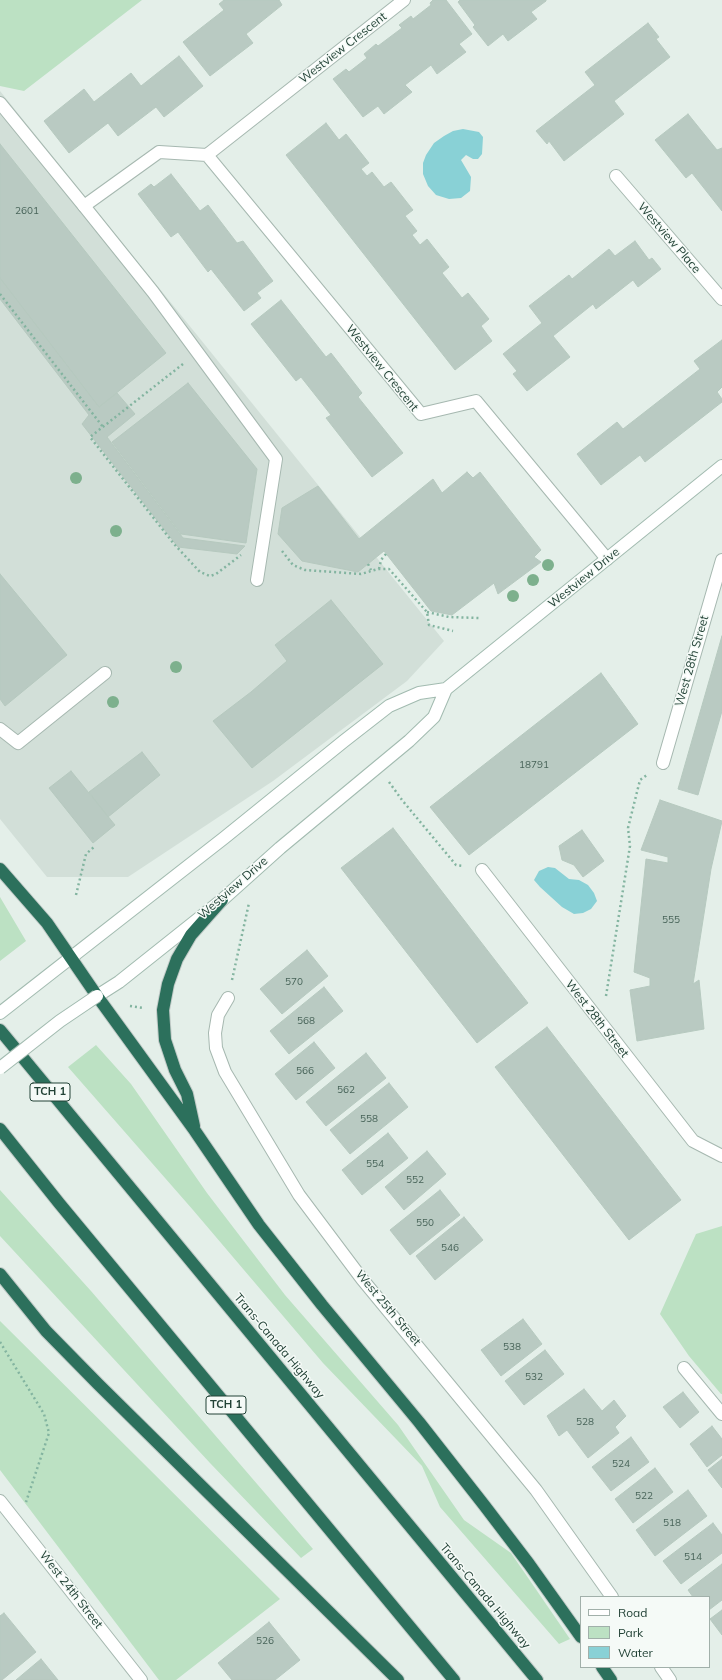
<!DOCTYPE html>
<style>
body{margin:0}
#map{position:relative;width:722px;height:1680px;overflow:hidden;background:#e4efe9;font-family:Mulish,sans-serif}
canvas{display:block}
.legend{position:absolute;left:580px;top:1596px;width:130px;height:72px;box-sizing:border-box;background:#f5faf7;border:1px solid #a1b0aa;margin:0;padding:5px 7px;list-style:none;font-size:12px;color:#224236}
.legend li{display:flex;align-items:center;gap:8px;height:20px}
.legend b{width:20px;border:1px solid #a1b0aa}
</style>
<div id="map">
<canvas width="722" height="1680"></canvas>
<ul class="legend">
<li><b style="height:5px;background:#fff"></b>Road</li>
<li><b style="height:11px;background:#bce1c3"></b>Park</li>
<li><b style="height:11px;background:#89d1d6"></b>Water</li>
</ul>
</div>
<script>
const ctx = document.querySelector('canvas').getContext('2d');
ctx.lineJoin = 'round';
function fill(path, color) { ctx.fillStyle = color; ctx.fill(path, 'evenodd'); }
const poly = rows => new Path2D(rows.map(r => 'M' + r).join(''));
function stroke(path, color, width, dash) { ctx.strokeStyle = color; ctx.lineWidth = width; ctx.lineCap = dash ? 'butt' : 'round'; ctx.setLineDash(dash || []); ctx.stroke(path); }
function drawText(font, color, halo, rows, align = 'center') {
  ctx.font = font + ' Mulish,sans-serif'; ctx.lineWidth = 3; ctx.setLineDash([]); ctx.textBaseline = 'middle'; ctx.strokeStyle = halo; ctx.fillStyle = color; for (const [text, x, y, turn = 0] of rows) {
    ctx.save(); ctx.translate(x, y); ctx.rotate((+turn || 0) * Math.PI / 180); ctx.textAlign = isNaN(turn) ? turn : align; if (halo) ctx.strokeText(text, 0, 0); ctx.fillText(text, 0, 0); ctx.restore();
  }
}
fill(poly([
 [0,91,444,641,407,681,273,781,128,877,47,877,0,819]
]), '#d2dfd8');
fill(poly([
 [0,0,142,0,24,91,0,86],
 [0,897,26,941,0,961],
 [96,1045,131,1084,207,1193,285,1295,398,1425,464,1520,511,1553,570,1639,559,1644,440,1507,422,1466,323,1363,193,1210,68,1067],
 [0,1190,91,1291,313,1549,301,1558,210,1463,0,1236],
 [722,1226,722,1394,721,1394,689,1356,660,1314,696,1234],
 [0,1321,280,1599,176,1680,159,1680,0,1470]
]), '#bce1c3');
fill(poly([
 [463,129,479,132,483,137,482,154,478,159,473,159,466,155,461,160,471,177,470,191,461,198,449,199,436,195,428,186,423,174,423,163,426,155,434,143,444,136,453,131],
 [548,867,555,868,569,879,579,880,588,885,594,893,597,901,591,909,583,913,574,914,562,907,540,887,534,880,539,871]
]), '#89d1d6');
const building = poly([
 [224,0,279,0,282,5,246,34,253,43,210,76,183,42,224,10,219,4,224,0],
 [433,0,446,0,472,34,459,44,466,52,437,74,431,65,405,85,412,92,384,114,378,106,363,117,333,79,346,69,349,72,367,58,364,54,376,44,378,46,402,28,399,25,411,16,413,19,431,5,430,3,433,0],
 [460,0,546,0,546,1,531,12,537,19,508,41,503,34,488,46,473,27,475,25,458,2,460,0],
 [648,23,659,37,656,39,670,57,614,101,624,114,564,161,549,141,547,144,536,131,595,85,585,72,648,23],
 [179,56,203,86,164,117,156,107,118,136,108,123,69,153,44,121,84,89,94,102,131,73,141,86,179,56],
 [688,114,717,150,722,148,722,211,692,173,686,178,655,140,688,114],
 [326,123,339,140,346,134,369,163,361,169,367,176,372,172,384,187,391,182,413,210,405,216,417,231,412,235,420,245,427,239,449,267,442,273,462,298,468,293,489,319,481,326,492,341,455,370,286,155,326,123],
 [0,144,166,353,99,407,0,278,0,144],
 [171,174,200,211,208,205,237,243,243,241,273,281,257,293,261,298,244,311,211,269,208,272,178,232,171,237,138,194,151,184,154,187,171,174],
 [635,241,649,260,652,258,661,269,638,287,633,280,596,309,593,304,553,336,570,357,527,391,513,374,517,371,503,354,542,323,529,306,569,275,572,279,609,249,615,256,635,241],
 [0,278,99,407,117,393,135,414,107,437,183,538,245,546,237,554,178,547,82,424,89,415,0,299,0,278],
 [281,300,326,357,331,353,362,393,358,397,403,453,372,477,326,418,331,415,301,377,296,381,251,324,281,300],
 [722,340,722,387,717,392,722,399,722,402,645,462,640,455,601,485,577,454,617,422,623,429,700,369,694,361,722,340],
 [188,383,257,469,246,543,181,534,112,442,188,383],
 [467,472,473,478,480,472,541,550,534,557,541,562,498,594,494,583,452,615,431,611,384,551,358,572,302,561,278,534,282,508,318,486,359,539,433,479,442,493,467,472],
 [0,574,67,655,5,706,0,699,0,574],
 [331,600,383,664,252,768,213,721,251,692,287,661,275,645,331,600],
 [722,636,722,711,698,795,678,789,722,636],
 [601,673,638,724,469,855,430,807,601,673],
 [142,752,160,775,108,817,89,792,142,752],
 [71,771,115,825,93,843,49,788,71,771],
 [660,800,722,821,711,869,693,984,699,980,704,1029,637,1041,630,990,650,986,650,978,634,972,646,859,668,863,668,857,641,850,660,800],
 [393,828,528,1003,477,1043,341,868,393,828],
 [582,830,604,861,583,877,574,865,562,860,559,846,582,830],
 [307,950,328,976,282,1014,260,989,307,950],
 [324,987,343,1011,289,1054,270,1031,324,987],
 [547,1027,681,1200,629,1240,495,1067,547,1027],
 [314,1042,335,1068,296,1100,275,1074,314,1042],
 [366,1053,386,1078,326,1126,306,1102,366,1053],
 [389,1083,408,1107,350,1154,330,1130,389,1083],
 [388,1133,408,1158,362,1195,342,1170,388,1133],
 [427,1151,446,1174,404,1210,385,1187,427,1151],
 [440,1190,460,1215,410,1255,390,1230,440,1190],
 [464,1217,483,1240,435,1280,416,1256,464,1217],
 [523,1319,542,1344,501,1376,481,1350,523,1319],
 [545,1350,564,1374,524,1405,505,1381,545,1350],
 [584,1389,602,1411,614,1400,626,1416,615,1427,619,1433,588,1458,567,1430,559,1436,547,1416,584,1389],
 [683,1392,699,1412,680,1428,663,1407,683,1392],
 [712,1426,722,1439,722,1455,707,1467,690,1444,712,1426],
 [631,1437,649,1462,611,1491,592,1467,631,1437],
 [722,1459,722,1488,708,1470,722,1459],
 [655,1468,673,1492,633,1523,615,1499,655,1468],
 [688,1490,707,1516,655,1556,636,1530,688,1490],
 [713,1523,722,1535,722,1553,681,1584,663,1561,713,1523],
 [722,1564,722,1600,709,1610,709,1597,693,1597,688,1590,722,1564],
 [722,1610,722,1635,710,1619,722,1610],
 [4,1613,36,1652,2,1680,0,1680,0,1616,4,1613],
 [269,1622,300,1660,275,1680,232,1680,218,1663,269,1622],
 [41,1659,58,1680,16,1680,41,1659]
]);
fill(building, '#b9cac2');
stroke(building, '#b6c9bf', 1);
const service = poly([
 [0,103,84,206,153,292,276,459,257,580],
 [0,729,18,743,105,673],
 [663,763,722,560],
 [482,870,693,1141,722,1156],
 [684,1368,722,1414]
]);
const minor = poly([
 [404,0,207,155,421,414,476,401,607,559],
 [616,176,722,299],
 [84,206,159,152,207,155],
 [228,998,218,1015,215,1033,216,1048,225,1072,299,1195,362,1279,536,1490,612,1597],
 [0,1501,141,1680],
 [661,1667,670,1680]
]);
const secondary = poly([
 [97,996,119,982,222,900,280,848,409,741,434,717,446,689,722,466],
 [0,1013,224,838,344,741,389,706,419,693,446,689]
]);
const motorway = poly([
 [0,869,47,923,97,996,195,1131,259,1225,322,1305,419,1422,484,1505,529,1564,581,1637],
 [0,1030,537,1680],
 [194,1126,187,1094,175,1070,165,1040,163,1010,168,984,177,959,191,935,222,900],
 [0,1129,59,1203,454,1680],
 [0,1274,46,1331,98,1384,398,1680],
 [602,1667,611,1680]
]);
stroke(service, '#a6b8b0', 14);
stroke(minor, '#a6b8b0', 14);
stroke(secondary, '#a2bbb0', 14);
stroke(motorway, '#c1cac7', 14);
stroke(poly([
 [0,294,103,427],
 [183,364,90,437,174,544,200,572,210,576,216,574,241,555],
 [282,551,293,565,305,570,361,574,378,569,389,569,427,612,429,625,453,631],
 [368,564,371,570],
 [379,569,381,560,386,554],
 [427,612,449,617,480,618],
 [389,782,402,800,456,865,464,866],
 [76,895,86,854,94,847],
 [232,980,249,903],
 [606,996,630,846,628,828,640,780,647,775],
 [130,1006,143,1008],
 [0,1342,44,1414,49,1433,26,1502]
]), '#83b4a0', 2.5, [2, 3]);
stroke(service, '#fff', 12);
stroke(minor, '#fff', 12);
stroke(secondary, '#fff', 12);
stroke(motorway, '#2c705c', 12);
const secondaryBridge = poly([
 [0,1068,60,1021,97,996]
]);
stroke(secondaryBridge, '#a2bbb0', 14, []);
stroke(secondaryBridge, '#fff', 12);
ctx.fillStyle = '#7db08d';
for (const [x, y] of [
 [76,478],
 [116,531],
 [548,565],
 [533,580],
 [513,596],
 [176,667],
 [113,702]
]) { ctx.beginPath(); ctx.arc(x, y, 6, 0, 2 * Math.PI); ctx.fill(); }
drawText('10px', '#486459', null, [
 ["2601",27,211],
 ["18791",534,765],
 ["555",671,920],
 ["570",294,982],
 ["568",306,1021],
 ["566",305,1071],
 ["562",346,1090],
 ["558",369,1119],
 ["554",375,1164],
 ["552",415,1180],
 ["550",425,1223],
 ["546",450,1248],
 ["538",512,1347],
 ["532",534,1377],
 ["528",585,1422],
 ["524",621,1464],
 ["522",644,1496],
 ["518",672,1523],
 ["514",693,1557],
 ["526",265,1641]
]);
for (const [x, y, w] of [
 [50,1092,40],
 [226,1405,40]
]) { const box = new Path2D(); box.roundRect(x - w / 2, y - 9, w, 18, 3); ctx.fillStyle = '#f5faf7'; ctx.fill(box); stroke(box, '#224236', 1); }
drawText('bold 11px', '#224236', null, [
 ["TCH 1",50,1092],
 ["TCH 1",226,1405]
]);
drawText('12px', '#224236', '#f5faf7', [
 ["Westview Crescent",343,48,-38],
 ["Westview Place",669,238,49],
 ["Westview Crescent",382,368,51],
 ["Westview Drive",584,578,-39],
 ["West 28th Street",692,661,-74],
 ["Westview Drive",233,888,-41],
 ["West 28th Street",597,1019,52],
 ["West 25th Street",388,1308,50],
 ["Trans-Canada Highway",279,1346,50],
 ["West 24th Street",71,1590,52],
 ["Trans-Canada Highway",485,1596,50]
]);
</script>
